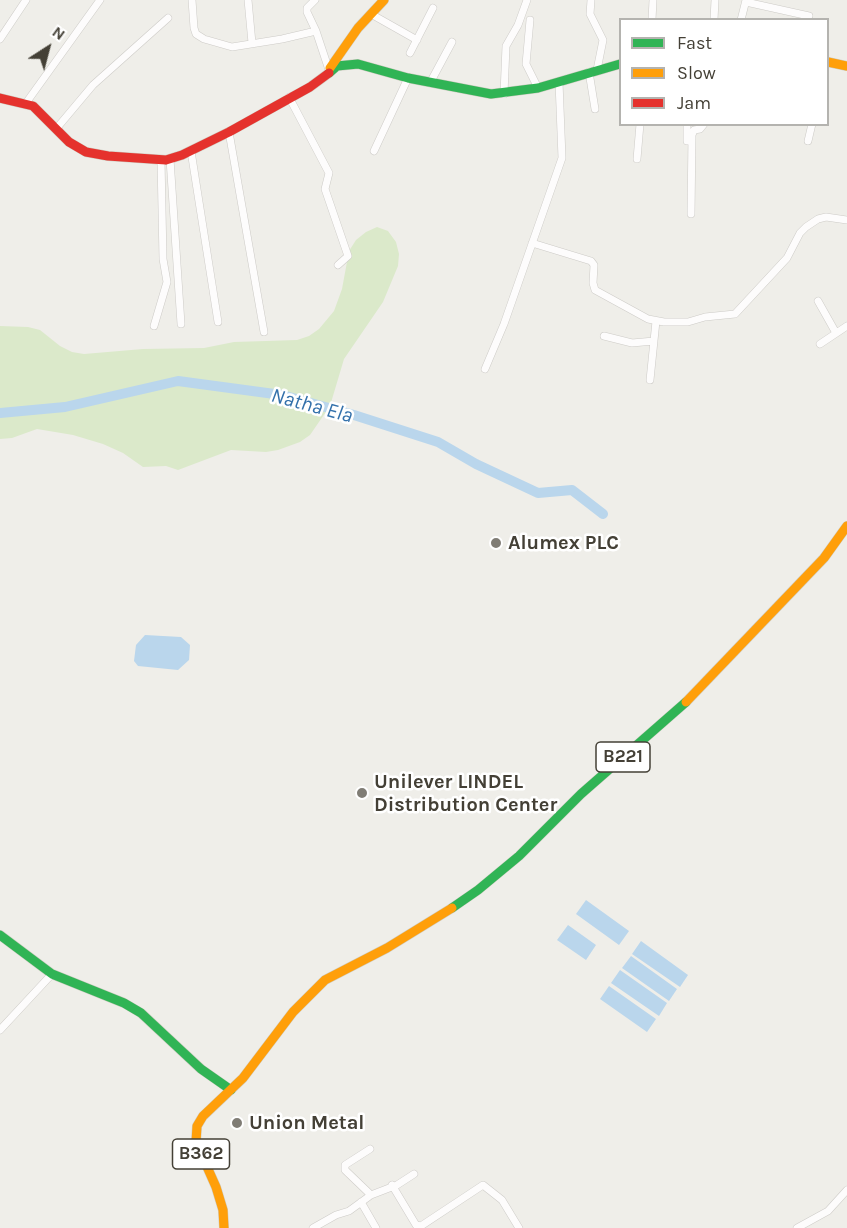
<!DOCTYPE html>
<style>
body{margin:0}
#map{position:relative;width:847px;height:1228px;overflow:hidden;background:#efeee9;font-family:Karla,sans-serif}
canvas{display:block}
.legend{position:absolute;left:619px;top:18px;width:210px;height:108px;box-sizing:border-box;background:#fff;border:2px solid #b4b3af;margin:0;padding:8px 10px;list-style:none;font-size:18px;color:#444036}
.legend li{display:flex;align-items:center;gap:12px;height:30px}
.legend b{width:30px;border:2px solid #b4b3af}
.north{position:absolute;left:18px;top:18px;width:60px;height:60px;-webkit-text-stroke:4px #fff;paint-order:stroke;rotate:36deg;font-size:16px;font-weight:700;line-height:24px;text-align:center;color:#444036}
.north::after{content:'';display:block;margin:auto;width:21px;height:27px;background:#444036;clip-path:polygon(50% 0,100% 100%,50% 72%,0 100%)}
</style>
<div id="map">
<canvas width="847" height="1228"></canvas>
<ul class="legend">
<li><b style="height:8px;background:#30b455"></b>Fast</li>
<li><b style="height:8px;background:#ff9f0a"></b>Slow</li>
<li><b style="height:8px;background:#e5322d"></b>Jam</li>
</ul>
<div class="north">N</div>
</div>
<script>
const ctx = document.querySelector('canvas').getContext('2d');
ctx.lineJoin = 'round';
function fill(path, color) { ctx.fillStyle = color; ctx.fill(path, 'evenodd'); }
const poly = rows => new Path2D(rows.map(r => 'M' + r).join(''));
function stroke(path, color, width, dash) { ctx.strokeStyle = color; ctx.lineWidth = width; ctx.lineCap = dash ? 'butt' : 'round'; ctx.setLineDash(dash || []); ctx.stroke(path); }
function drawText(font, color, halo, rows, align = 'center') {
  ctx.font = font + ' Karla,sans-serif'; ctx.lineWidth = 5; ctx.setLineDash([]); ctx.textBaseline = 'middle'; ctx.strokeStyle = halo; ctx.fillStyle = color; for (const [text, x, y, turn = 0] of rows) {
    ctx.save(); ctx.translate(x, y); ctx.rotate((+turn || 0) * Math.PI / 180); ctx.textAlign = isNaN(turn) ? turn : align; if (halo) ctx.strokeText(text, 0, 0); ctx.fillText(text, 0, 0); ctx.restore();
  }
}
fill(poly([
 [377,227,388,231,396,242,399,254,398,266,383,302,344,359,330,406,310,435,300,442,278,450,266,452,231,450,178,470,166,466,143,467,123,453,103,444,73,435,37,429,12,438,0,439,0,326,28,327,40,330,60,346,72,352,84,354,143,349,204,348,234,342,297,340,309,336,319,329,334,311,342,289,349,251,356,240,366,232]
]), '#dbe9ca');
fill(poly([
 [145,635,181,637,190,645,189,660,178,670,138,666,134,661,136,645],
 [586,900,629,931,619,945,576,914],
 [568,925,596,945,586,960,557,940],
 [641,941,688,975,680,987,632,954],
 [631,956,677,989,669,1001,622,968],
 [620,970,667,1003,659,1016,611,983],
 [609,986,656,1019,647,1032,600,999]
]), '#bad6ec');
stroke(poly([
 [0,413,65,407,178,381,282,395,354,415,438,442,476,464,538,493,572,490,603,514]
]), '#bad6ec', 10);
const street = poly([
 [192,0,194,28,196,34,204,39,232,47,282,39,316,31,329,70],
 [248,0,252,43],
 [315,0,307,8,307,12,316,31],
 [591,0,590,14,603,40,597,70],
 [746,2,809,16],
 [371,14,417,40],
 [530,20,526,64,538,88],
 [652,20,653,0],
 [714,20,715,0],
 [741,20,746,0],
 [0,39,26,0],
 [410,53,433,8],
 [589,72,595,109],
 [430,83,452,42],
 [504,94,506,46,518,25,527,0],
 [289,97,329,173,325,189,348,256,338,265],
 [26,103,100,0],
 [56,129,93,85,168,18],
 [229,132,264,332],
 [687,141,687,124],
 [808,141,812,124],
 [191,151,218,322],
 [374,151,408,78],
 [170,159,181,324],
 [637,159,640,124],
 [691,214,692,135,694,130,700,129,704,124],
 [532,243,591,261,594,265,593,283,595,290,648,319,664,322,688,322,705,317,735,314,787,258,800,233,806,227,818,219,826,217,847,220],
 [818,301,836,333],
 [154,326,167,282,163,259,161,160],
 [604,336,632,343,654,341],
 [820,344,847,326],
 [485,369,504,324,562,158,559,82],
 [650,380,656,321],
 [0,1030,52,974],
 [370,1149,345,1165,345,1170,371,1195],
 [392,1185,416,1225,421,1226,483,1185,502,1200,519,1228],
 [361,1202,376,1228],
 [313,1228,336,1215,349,1211,371,1195,397,1185,414,1174],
 [797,1228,828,1211,847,1190]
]);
const fast = poly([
 [329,73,337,66,358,64,408,78,491,94,538,88,620,64],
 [452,908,478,890,519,856,581,794,686,702],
 [0,935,52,974,124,1003,141,1013,201,1069,231,1090]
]);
const slow = poly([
 [828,62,847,66],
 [330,68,358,28,384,0],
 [686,702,824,558,847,526],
 [224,1228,223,1210,216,1187,196,1142,197,1126,203,1116,243,1078,293,1012,325,980,387,948,452,908]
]);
const jam = poly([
 [0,98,33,106,69,142,86,152,108,156,166,160,182,155,229,132,310,87,329,73]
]);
stroke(street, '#cdcbc7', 8);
stroke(fast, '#cecbc0', 10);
stroke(slow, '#cecbc0', 10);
stroke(jam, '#cecbc0', 10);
stroke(street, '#fdfcfc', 7);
stroke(fast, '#30b455', 9);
stroke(slow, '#ff9f0a', 9);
stroke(jam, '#e5322d', 9);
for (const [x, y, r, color] of [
 [496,543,6,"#807d75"],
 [362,793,6,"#807d75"],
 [237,1123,6,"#807d75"]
]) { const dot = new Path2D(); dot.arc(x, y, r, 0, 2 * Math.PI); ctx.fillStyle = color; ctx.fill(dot); stroke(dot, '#fff', 2); }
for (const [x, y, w] of [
 [623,757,54],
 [201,1154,57]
]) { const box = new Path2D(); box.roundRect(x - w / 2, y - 15, w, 30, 4.5); ctx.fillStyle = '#fff'; ctx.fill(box); stroke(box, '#444036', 1.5); }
drawText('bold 18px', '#444036', null, [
 ["B221",623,757],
 ["B362",201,1154]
]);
drawText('bold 20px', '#444036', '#fff', [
 ["Alumex PLC",508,543],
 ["Unilever LINDEL",374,782],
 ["Distribution Center",374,805],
 ["Union Metal",249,1123]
], 'left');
drawText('italic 21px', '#3471ab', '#fff', [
 ["Natha Ela",312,406,15]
]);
</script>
